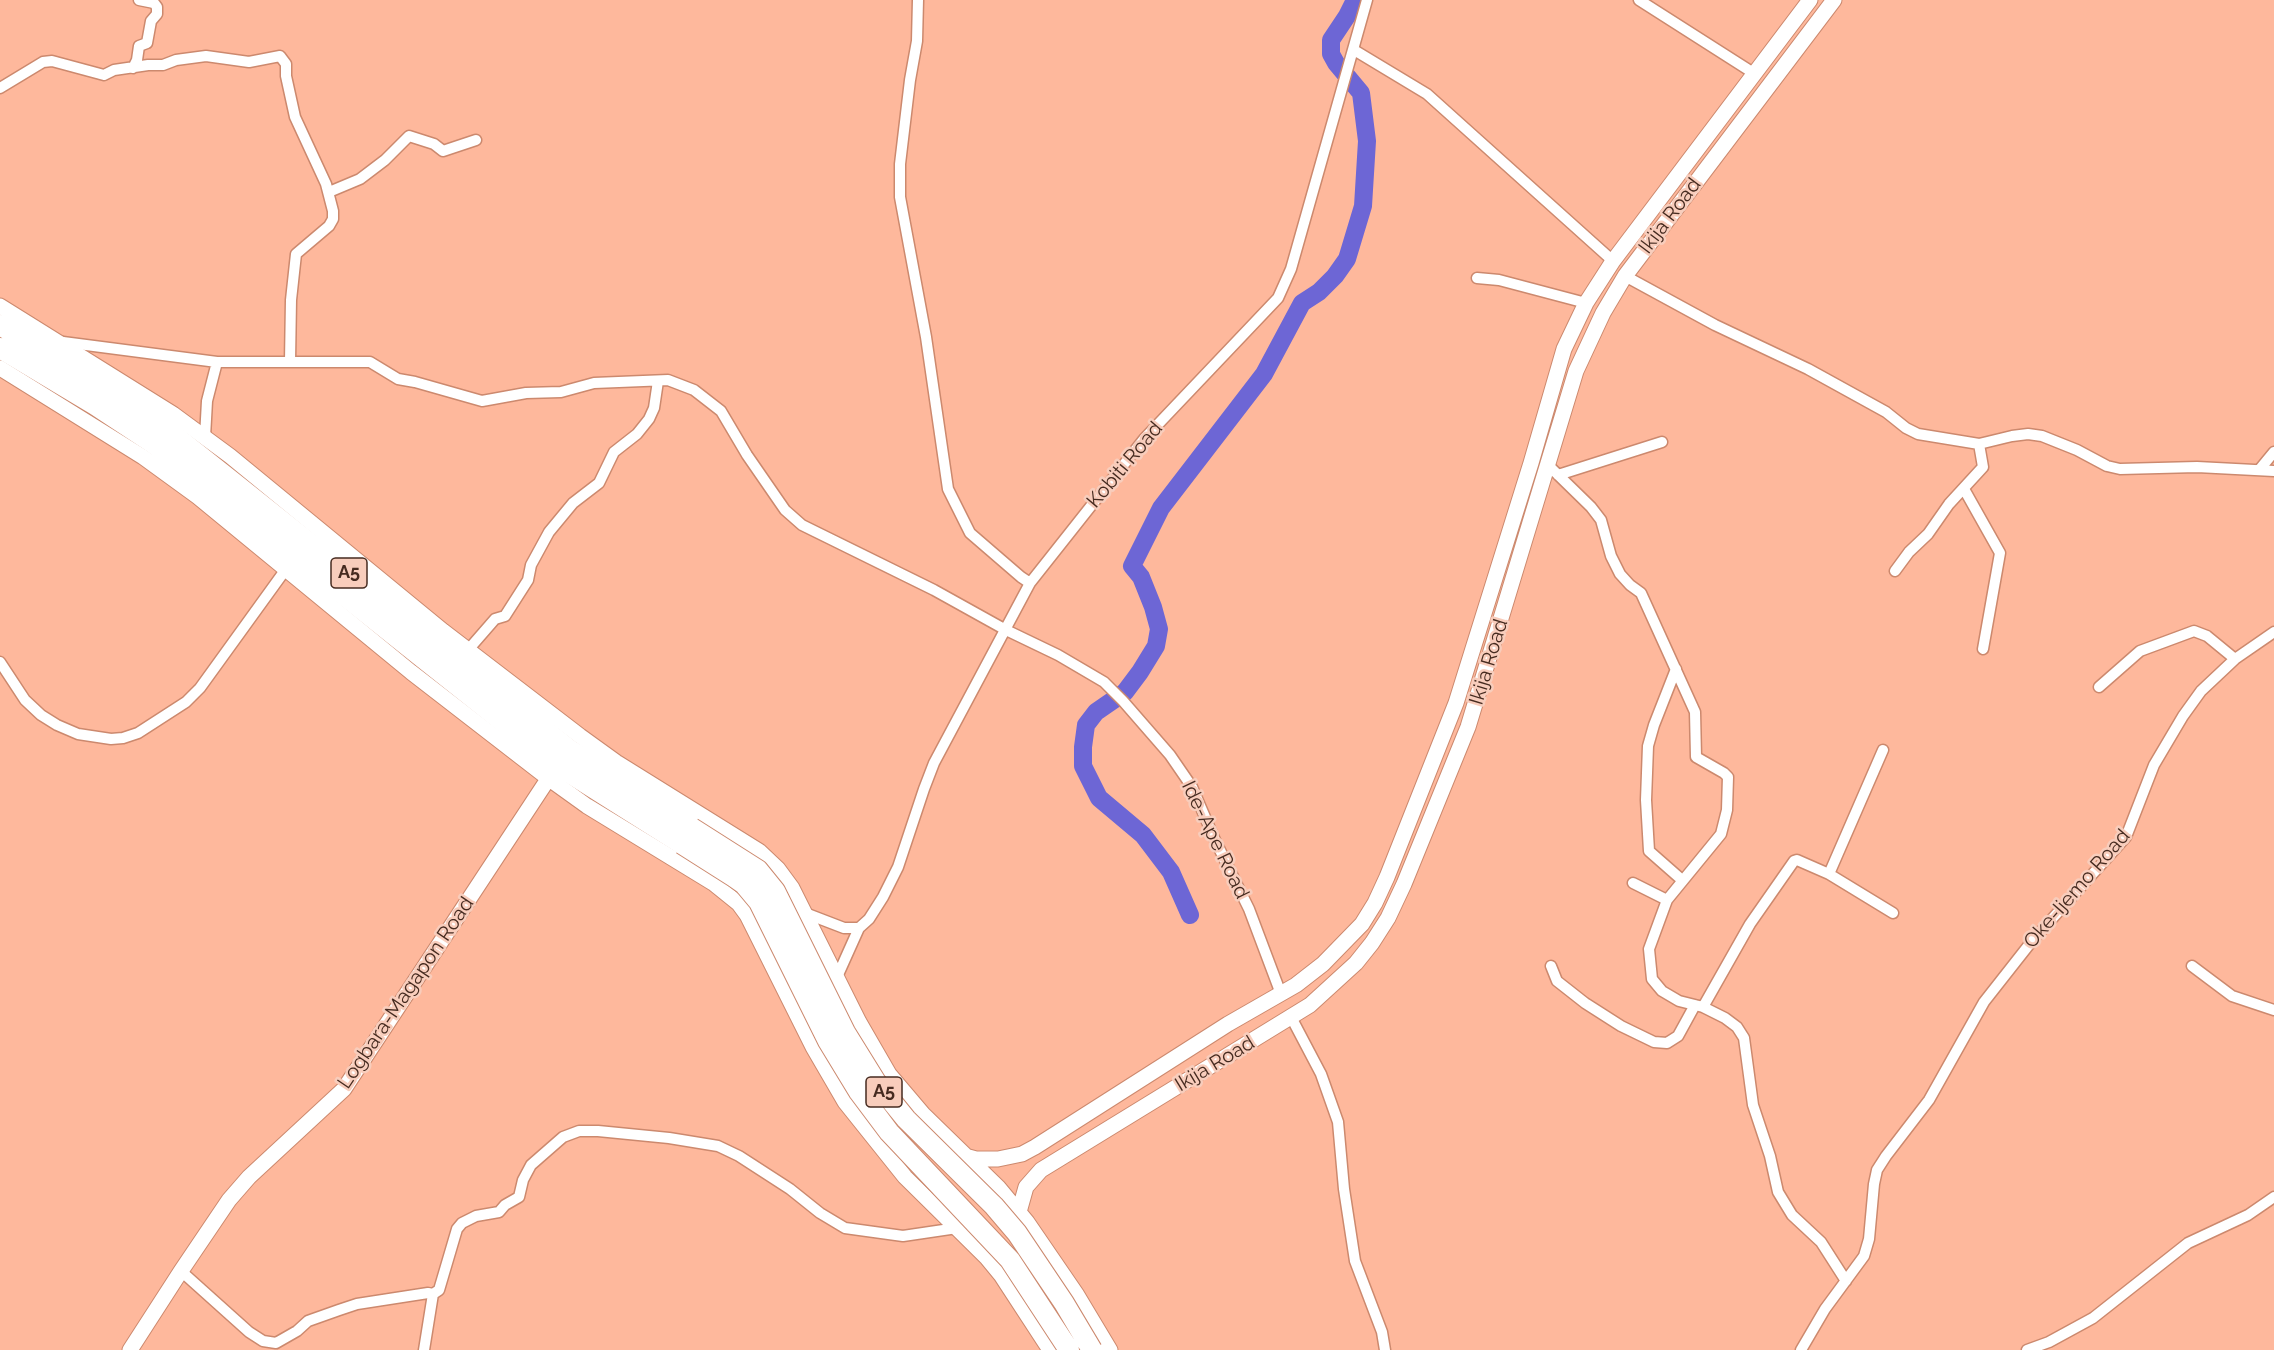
<!DOCTYPE html>
<style>
body{margin:0}
canvas{display:block;background:#feb89c}
</style>
<canvas width="2274" height="1350"></canvas>
<script>
const ctx = document.querySelector('canvas').getContext('2d');
ctx.lineJoin = 'round';
const poly = rows => new Path2D(rows.map(r => 'M' + r).join(''));
function stroke(path, color, width, dash) { ctx.strokeStyle = color; ctx.lineWidth = width; ctx.lineCap = dash ? 'butt' : 'round'; ctx.setLineDash(dash || []); ctx.stroke(path); }
function drawText(font, color, halo, rows, align = 'center') {
  ctx.font = font + ' Raleway,sans-serif'; ctx.lineWidth = 5; ctx.setLineDash([]); ctx.textBaseline = 'middle'; ctx.strokeStyle = halo; ctx.fillStyle = color; for (const [text, x, y, turn = 0] of rows) {
    ctx.save(); ctx.translate(x, y); ctx.rotate((+turn || 0) * Math.PI / 180); ctx.textAlign = isNaN(turn) ? turn : align; if (halo) ctx.strokeText(text, 0, 0); ctx.fillText(text, 0, 0); ctx.restore();
  }
}
stroke(poly([
 [1190,915,1171,872,1143,835,1099,798,1083,766,1083,747,1086,725,1096,712,1125,692,1140,672,1156,646,1159,629,1153,607,1141,577,1132,566,1161,508,1264,374,1302,303,1319,292,1335,276,1347,259,1363,206,1367,141,1361,93,1336,63,1331,54,1331,40,1347,16,1355,0]
]), '#6d66d5', 18);
const street = poly([
 [918,0,917,41,910,80,900,164,900,197,926,337,948,489,970,533,1021,577,1030,583],
 [1639,0,1755,74],
 [1354,50,1427,94,1613,261],
 [133,68,137,60,139,46,147,43,151,21,157,14,157,7,154,3,139,0],
 [0,88,43,62,52,61,104,75,114,70,148,65,163,65,176,60,206,56,249,62,280,56,286,64,286,76,295,117,326,184,333,211,333,219,329,226,296,254,291,300,290,361],
 [329,192,360,179,385,160,409,136,434,144,443,151,476,140],
 [1625,276,1715,325,1808,369,1886,412,1906,428,1918,434,1979,444,2012,436,2028,434,2042,436,2077,450,2107,466,2120,469,2197,467,2274,471],
 [1477,278,1499,280,1586,303],
 [63,342,217,362,370,362,398,379,415,382,482,401,526,393,561,392,594,383,668,380,694,390,721,411,747,455,785,510,802,525,934,590,1006,630,1058,655,1104,682,1123,701,1170,755,1192,787,1214,838,1249,909,1281,994],
 [205,437,207,401,217,362],
 [1549,466,1591,507,1601,520,1611,556,1620,574,1630,585,1641,593,1695,712,1696,757,1724,773,1728,777,1727,810,1721,834,1667,900,1649,949,1652,979,1662,991,1679,1001,1703,1007,1725,1018,1737,1027,1744,1038,1753,1105,1770,1156,1778,1192,1792,1215,1821,1242,1846,1281],
 [2260,469,2274,452],
 [1558,475,1662,442],
 [1964,489,2000,553,1983,649],
 [1895,571,1909,552,1928,534,1949,504,1983,467,1979,444],
 [468,650,495,619,505,616,528,580,531,565,549,532,573,503,599,483,614,452,637,434,649,419,654,408,658,381],
 [0,662,25,700,41,715,57,725,78,734,111,739,123,738,138,733,186,702,200,688,286,569],
 [1676,669,1654,725,1648,746,1646,800,1649,851,1682,880],
 [2099,687,2140,651,2194,631,2207,636,2235,659],
 [1829,874,1883,750],
 [1633,883,1667,900],
 [805,913,844,928,859,928],
 [1551,966,1557,981,1585,1003,1621,1026,1654,1042,1667,1043,1678,1036,1695,1005],
 [2192,966,2232,996,2274,1010],
 [837,977,859,928,869,919,883,897,898,867,924,789,934,763,1030,583,1144,439,1278,298,1291,269,1367,0],
 [1703,1007,1750,924,1794,861,1797,860,1829,874,1893,913],
 [1291,1017,1321,1074,1338,1122,1344,1189,1355,1261,1382,1332,1385,1350],
 [181,1271,249,1332,263,1341,276,1343,297,1331,308,1321,339,1310,357,1304,428,1293,433,1294],
 [424,1350,433,1294,439,1290,457,1229,462,1223,476,1216,499,1212,505,1205,519,1197,523,1180,531,1165,563,1137,579,1131,598,1131,669,1138,718,1146,739,1156,790,1189,820,1213,845,1228,903,1236,957,1228],
 [1801,1350,1825,1309,1864,1256,1869,1239,1874,1184,1877,1170,1886,1156,1929,1100,1984,1002,2032,941,2126,837,2154,765,2183,716,2201,691,2235,659,2274,632],
 [2027,1350,2049,1342,2093,1318,2188,1243,2248,1215,2274,1197]
]);
const secondary = poly([
 [0,306,173,414,230,456,443,631,580,736,616,762,759,851,778,869,792,888,859,1022,889,1074,923,1114,998,1187,1027,1222,1077,1295,1110,1350],
 [0,368,143,457,198,497,411,672,548,778,587,806,713,883,739,904,747,915,813,1047,845,1102,905,1177,987,1258,1001,1275,1050,1350],
 [965,1156,976,1159,998,1159,1022,1154,1035,1147,1228,1024,1296,985,1323,964,1362,924,1375,903,1387,877,1456,703,1531,463,1564,349,1586,303,1613,261,1810,0],
 [1019,1212,1026,1187,1041,1170,1310,1005,1356,963,1372,943,1388,918,1404,884,1468,727,1576,371,1603,313,1625,276,1834,0],
 [130,1350,181,1271,229,1200,249,1177,344,1089,554,770]
]);
const highway = poly([
 [0,325,105,389,165,428,570,750,692,828],
 [0,348,95,405,154,444,557,765,682,844]
]);
stroke(street, '#cc896e', 13);
stroke(secondary, '#cc896e', 17);
stroke(highway, '#cc896e', 22);
stroke(street, '#fff', 10);
stroke(secondary, '#fff', 15);
stroke(highway, '#fff', 20);
const highwayBridge = poly([
 [692,828,758,870,775,891,845,1032,876,1082,906,1119,994,1206,1017,1233,1064,1303,1092,1350],
 [682,844,734,877,744,884,759,902,828,1041,859,1092,889,1132,1010,1260,1069,1350]
]);
stroke(highwayBridge, '#cc896e', 22, []);
stroke(highwayBridge, '#fff', 20);
for (const [x, y, w] of [
 [349,573,36],
 [884,1092,36]
]) { const box = new Path2D(); box.roundRect(x - w / 2, y - 15, w, 30, 4.5); ctx.fillStyle = '#f8cdbc'; ctx.fill(box); stroke(box, '#462b20', 1.5); }
drawText('bold 18px', '#462b20', null, [
 ["A5",349,573],
 ["A5",884,1092]
]);
drawText('20px', '#462b20', '#f8cdbc', [
 ["Ikija Road",1670,216,-53],
 ["Kobiti Road",1125,465,-50],
 ["Ikija Road",1489,662,-73],
 ["Ide-Ape Road",1215,840,64],
 ["Oke-Ijemo Road",2077,889,-49],
 ["Logbara-Magapon Road",406,993,-56],
 ["Ikija Road",1215,1064,-31]
]);
</script>
